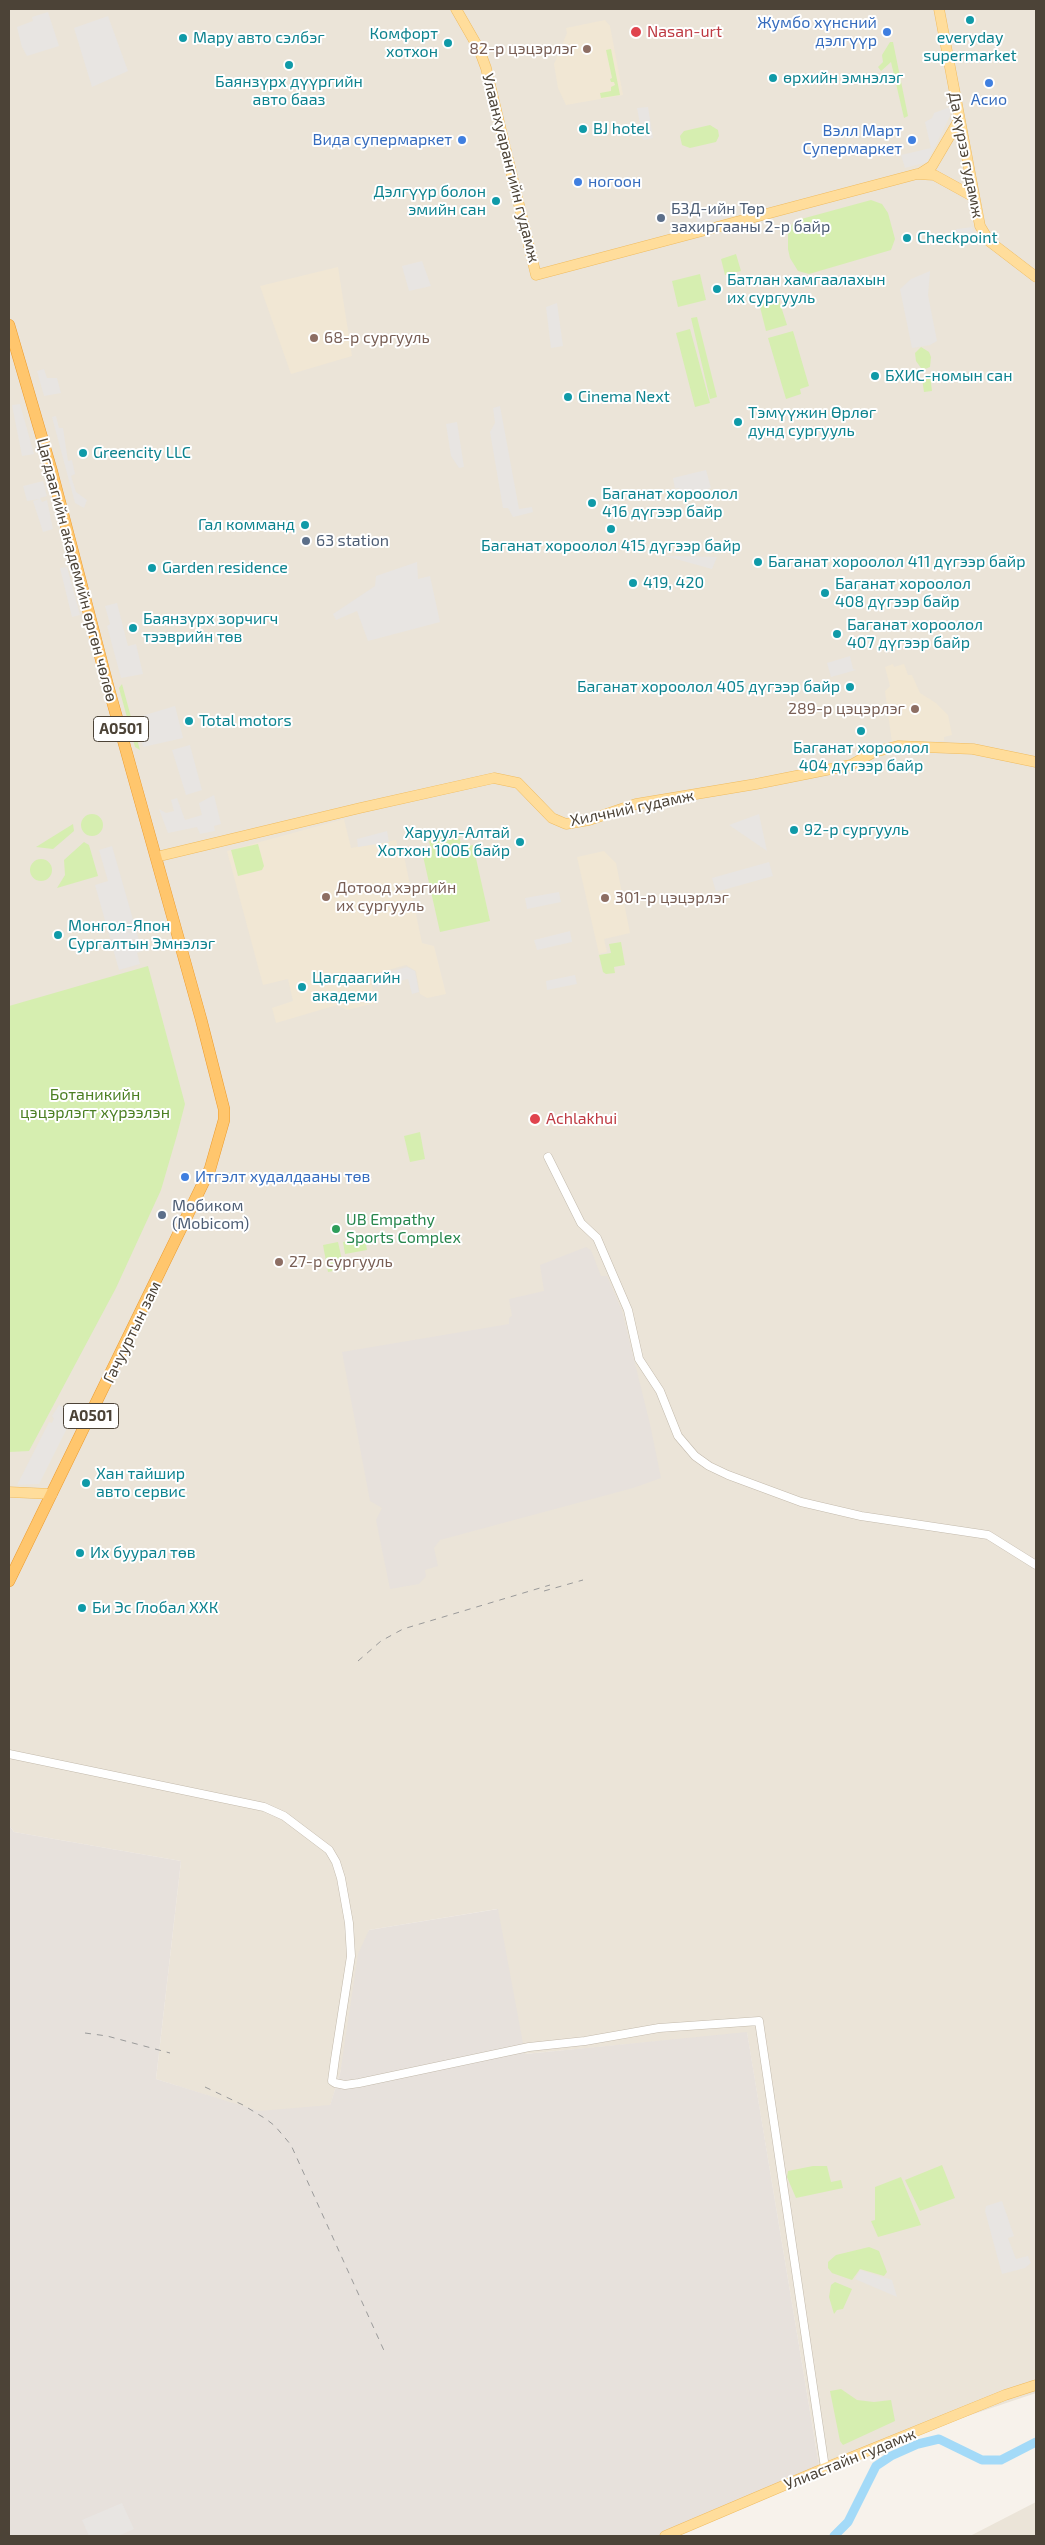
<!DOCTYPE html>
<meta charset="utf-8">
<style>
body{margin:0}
#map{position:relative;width:1045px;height:2545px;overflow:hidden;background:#f7f2eb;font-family:"Exo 2",sans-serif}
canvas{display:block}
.frame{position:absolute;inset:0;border:10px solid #4c4337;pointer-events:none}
</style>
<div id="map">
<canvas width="1045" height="2545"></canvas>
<div class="frame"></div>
</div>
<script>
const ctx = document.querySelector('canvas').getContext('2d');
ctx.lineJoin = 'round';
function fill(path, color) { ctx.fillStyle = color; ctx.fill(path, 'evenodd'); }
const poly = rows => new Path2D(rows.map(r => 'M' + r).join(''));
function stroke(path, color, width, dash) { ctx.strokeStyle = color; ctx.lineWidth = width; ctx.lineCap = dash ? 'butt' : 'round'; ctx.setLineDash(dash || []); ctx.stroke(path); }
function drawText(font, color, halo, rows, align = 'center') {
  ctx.font = font + ' "Exo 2",sans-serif'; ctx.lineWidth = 4; ctx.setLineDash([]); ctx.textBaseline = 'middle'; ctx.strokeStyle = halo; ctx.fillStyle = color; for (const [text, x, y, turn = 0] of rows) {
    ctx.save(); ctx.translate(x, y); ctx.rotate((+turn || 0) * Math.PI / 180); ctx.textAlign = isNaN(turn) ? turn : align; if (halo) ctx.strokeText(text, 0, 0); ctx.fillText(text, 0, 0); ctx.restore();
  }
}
fill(poly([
 [9,9,1036,9,1036,2393,819,2466,747,2033,524,2054,497,1909,369,1930,340,2074,330,2106,259,2112,156,2079,181,1861,14,1832,9,1825],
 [1036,2502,1036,2536,970,2536]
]), '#ebe4d8');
fill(poly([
 [586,1247,591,1250,601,1276,607,1276,622,1311,650,1424,661,1478,633,1488,440,1540,434,1548,438,1566,425,1570,426,1576,419,1584,390,1589,376,1520,382,1508,370,1501,342,1352,509,1324,509,1318,512,1316,509,1299,544,1291,540,1265],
 [9,1825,14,1832,181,1861,156,2079,259,2111,330,2105,340,2074,358,1954,369,1930,498,1909,525,2054,747,2032,819,2466,661,2536,9,2536]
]), '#e7e1dc');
fill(poly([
 [605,20,610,26,623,95,566,105,558,88,554,64,567,33,566,28],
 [338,267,352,356,291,374,260,286],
 [893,664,894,667,904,664,908,675,912,675,920,693,936,703,948,715,952,735,944,737,944,741,892,743,885,691,890,686,885,667],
 [344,819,351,848,396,840,399,852,403,851,422,943,434,946,446,994,427,998,420,994,416,971,406,965,370,975,375,1003,347,1010,337,1005,276,1023,272,1008,293,1001,288,979,263,985,227,851],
 [604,851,616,863,630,933,604,939,607,952,599,954,577,857]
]), '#f1e7d4');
fill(poly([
 [890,42,893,42,908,116,904,118,891,62,881,71,878,67,883,62,882,55],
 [611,49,620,95,601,98,600,93,611,91,611,87,615,85,614,82,611,82,610,79,612,78,606,50],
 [710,125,718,130,719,136,716,142,690,148,682,145,680,136,684,131],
 [871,200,882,204,888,213,895,239,891,250,809,274,798,271,790,258,788,249,788,232,794,221],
 [736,254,741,271,725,275,721,259],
 [700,274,706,300,678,307,672,281],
 [778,297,787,325,766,331,759,303],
 [697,317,717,397,710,399,691,318],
 [690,329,710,403,695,407,676,333],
 [793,331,809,386,800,389,801,394,786,399,768,338],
 [921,347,929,352,931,357,930,367,925,369,921,368,916,361,915,353],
 [941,373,944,373,947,379,931,383,932,391,924,392,922,378],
 [122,684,140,750,135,747,119,688],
 '81 825a11 11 0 1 1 22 0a11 11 0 1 1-22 0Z',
 [73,824,74,831,53,849,36,847],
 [458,832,461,845,438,849,438,853,473,845,490,921,440,932,423,856,432,854,429,841],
 [84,842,89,845,98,876,57,888,65,875,64,860],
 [258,844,264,866,262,870,238,876,231,850],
 '30 870a11 11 0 1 1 22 0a11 11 0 1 1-22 0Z',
 [621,942,625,965,614,967,615,973,606,974,603,972,599,955,611,953,609,944],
 [148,966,185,1104,177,1135,161,1190,116,1288,29,1451,9,1452,9,1006],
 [420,1132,425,1159,410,1162,404,1136],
 [365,1238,367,1250,345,1254,343,1242],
 [338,1242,344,1269,328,1272,323,1245],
 [942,2165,955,2198,920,2211,905,2180],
 [813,2166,827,2166,831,2182,841,2180,843,2188,796,2198,787,2177,788,2171],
 [901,2177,921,2225,878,2237,871,2221,875,2220,875,2187],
 [869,2247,879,2251,887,2272,884,2276,860,2269,852,2280,832,2273,828,2268,828,2262,836,2255],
 [835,2282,852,2289,843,2309,837,2310,834,2314,829,2297,831,2285],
 [841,2389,857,2400,874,2402,891,2400,895,2421,843,2445,840,2441,830,2391]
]), '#d6eeb0');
fill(poly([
 [48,12,59,46,27,56,22,47,17,27,33,21,32,17],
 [108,16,128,71,92,87,74,28],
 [648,107,653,138,643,140,637,108],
 [950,107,950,116,927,162,905,168,901,155,931,148,925,122,932,118,934,113],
 [729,204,732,216,697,223,695,213],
 [972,227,977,243,961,247,960,244,956,245,953,232,957,229],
 [422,261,431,286,409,291,402,266],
 [930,271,928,295,937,341,930,345,912,348,900,289,911,279],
 [557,303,563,346,551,348,546,307],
 [44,369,47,378,57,378,61,393,44,396,37,371],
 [20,404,34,454,22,456,12,405],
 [500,406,519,509,532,507,533,512,513,517,508,508,503,508,490,432,495,423,493,408],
 [56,416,59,428,63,428,68,461,72,460,75,474,71,476,76,492,87,500,84,508,75,503,52,417],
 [457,422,464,467,459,468,451,456,446,424],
 [706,470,711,488,681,496,679,488,675,489,673,478],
 [43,481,47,496,40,498,42,502,47,500,53,529,43,532,33,501,39,499,27,501,23,486],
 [665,556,717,557,712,569],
 [417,562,418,579,430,576,440,622,368,641,357,611,336,620,333,614,375,586,376,576],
 [67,567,80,615,72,617,60,568],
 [117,603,128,646,136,644,143,674,121,678,107,626,110,624,105,606],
 [850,656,853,669,856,670,831,677,827,663],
 [175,706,183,738,143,747,135,718],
 [190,745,202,790,186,795,172,750],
 [214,795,221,824,214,826,215,831,200,834,197,827,168,833,159,809,166,813,174,811,171,800,177,798,185,820,202,815,199,803],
 [759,814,767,851,729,825],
 [387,831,389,842,358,847,357,839],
 [112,846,142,951,137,953,140,964,119,970,95,885,108,881,99,850],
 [769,862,773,876,716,892,712,878],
 [559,892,561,902,527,909,525,898],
 [570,931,572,942,537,950,534,940],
 [407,967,415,971,419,992,412,994,408,979,375,987,372,977],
 [575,975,577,984,547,990,546,981],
 [59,1405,74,1414,39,1484,17,1485,49,1422,52,1423,54,1419,52,1416],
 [1002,2201,1014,2236,1008,2238,1016,2259,1028,2256,1031,2263,1025,2268,1002,2274,985,2211,986,2206],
 [860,2270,892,2280,897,2297,855,2279],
 [122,2503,134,2529,118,2536,89,2536,82,2520]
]), '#e8e5e2');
stroke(poly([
 [834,2536,848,2522,876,2466,891,2456,918,2444,939,2439,982,2460,1001,2460,1036,2442]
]), '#a3daf8', 9);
const minor = poly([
 [548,1157,581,1223,597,1238,628,1310,639,1359,660,1391,678,1436,695,1456,709,1466,728,1475,801,1502,861,1516,988,1535,1036,1565],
 [9,1754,264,1807,284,1816,329,1850,336,1862,341,1878,349,1923,351,1956,335,2059,332,2081,335,2083,345,2085,359,2083,529,2047,585,2041,659,2028,759,2021,825,2468]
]);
const major = poly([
 [456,9,479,49,486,68,536,275,917,174,934,175,974,197],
 [939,9,980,226,989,241,1036,277],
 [921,173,932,166,959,120],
 [156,857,360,808,494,778,518,783,552,818,566,824,589,820,636,804,756,784,851,765,874,752,898,746,973,749,1036,762],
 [9,1492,52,1494],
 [665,2536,825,2468,1005,2395,1036,2385]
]);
const highway = poly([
 [9,325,52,472,108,686,201,1019,224,1109,224,1120,210,1169,9,1581]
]);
stroke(minor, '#c3baac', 9);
stroke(major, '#f0bc60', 11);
stroke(highway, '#ed9c2e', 12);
stroke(minor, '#fff', 8);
stroke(major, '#ffdd9b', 10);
stroke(highway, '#ffc66d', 11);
stroke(poly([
 [544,1591,583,1580],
 [358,1661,381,1641,403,1629,550,1585],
 [85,2033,107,2036,170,2053],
 [205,2087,243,2105,266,2119,275,2126,291,2145,386,2355]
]), '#9a9a9a', 1, [6, 6]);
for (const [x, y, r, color] of [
 [970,20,5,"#0f9aa8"],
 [636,32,6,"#e0444e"],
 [887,32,5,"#3f7fe0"],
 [183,38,5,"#0f9aa8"],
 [448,43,5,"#0f9aa8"],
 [587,49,5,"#8d6e63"],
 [289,65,5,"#0f9aa8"],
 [773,78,5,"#0f9aa8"],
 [989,83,5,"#3f7fe0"],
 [583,129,5,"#0f9aa8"],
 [462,140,5,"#3f7fe0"],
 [912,140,5,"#3f7fe0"],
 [578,182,5,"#3f7fe0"],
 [496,201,5,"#0f9aa8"],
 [661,218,5,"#5c6f8a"],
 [907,238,5,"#0f9aa8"],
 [717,289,5,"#0f9aa8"],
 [314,338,5,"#8d6e63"],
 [875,376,5,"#0f9aa8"],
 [568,397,5,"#0f9aa8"],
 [738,422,5,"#0f9aa8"],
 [83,453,5,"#0f9aa8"],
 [592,503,5,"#0f9aa8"],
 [305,525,5,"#0f9aa8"],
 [611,529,5,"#0f9aa8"],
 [306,541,5,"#5c6f8a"],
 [758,562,5,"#0f9aa8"],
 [152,568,5,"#0f9aa8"],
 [633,583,5,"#0f9aa8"],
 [825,593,5,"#0f9aa8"],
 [133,628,5,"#0f9aa8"],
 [837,634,5,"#0f9aa8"],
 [850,687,5,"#0f9aa8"],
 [915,709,5,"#8d6e63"],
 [189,721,5,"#0f9aa8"],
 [861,731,5,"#0f9aa8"],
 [794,830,5,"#0f9aa8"],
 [520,842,5,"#0f9aa8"],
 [326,897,5,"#8d6e63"],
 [605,898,5,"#8d6e63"],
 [58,935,5,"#0f9aa8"],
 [302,987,5,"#0f9aa8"],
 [535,1119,6,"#e0444e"],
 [185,1177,5,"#3f7fe0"],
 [162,1215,5,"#5c6f8a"],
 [336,1229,5,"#2e9e5b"],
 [279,1262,5,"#8d6e63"],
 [86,1483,5,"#0f9aa8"],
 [80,1553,5,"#0f9aa8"],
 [82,1608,5,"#0f9aa8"]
]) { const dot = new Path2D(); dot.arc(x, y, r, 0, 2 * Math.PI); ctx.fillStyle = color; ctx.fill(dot); stroke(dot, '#fff', 2); }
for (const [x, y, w] of [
 [121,729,55],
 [91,1416,55]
]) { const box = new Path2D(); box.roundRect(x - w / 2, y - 12.5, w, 25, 4); ctx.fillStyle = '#fff'; ctx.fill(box); stroke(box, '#4c4337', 1); }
drawText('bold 15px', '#4c4337', null, [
 ["A0501",121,729],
 ["A0501",91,1416]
]);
drawText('16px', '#366cbe', '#fff', [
 ["Жумбо хүнсний",877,23],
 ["дэлгүүр",877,41],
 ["Асио",989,100,"center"],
 ["Вэлл Март",902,131],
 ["Супермаркет",902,149],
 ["Вида супермаркет",452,140],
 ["ногоон",588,182,"left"],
 ["Итгэлт худалдааны төв",195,1177,"left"]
], 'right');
drawText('16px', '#be3a42', '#fff', [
 ["Nasan-urt",647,32],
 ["Achlakhui",546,1119]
], 'left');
drawText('16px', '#0d838f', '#fff', [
 ["Комфорт",438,34,"right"],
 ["хотхон",438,52,"right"],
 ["Мару авто сэлбэг",193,38],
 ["everyday",970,38,"center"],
 ["supermarket",970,56,"center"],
 ["өрхийн эмнэлэг",783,78],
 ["Баянзүрх дүүргийн",289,82,"center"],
 ["авто бааз",289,100,"center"],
 ["BJ hotel",593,129],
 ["Дэлгүүр болон",486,192,"right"],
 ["эмийн сан",486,210,"right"],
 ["Checkpoint",917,238],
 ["Батлан хамгаалахын",727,280],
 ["их сургууль",727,298],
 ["БХИС-номын сан",885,376],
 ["Cinema Next",578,397],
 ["Тэмүүжин Өрлөг",748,413],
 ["дунд сургууль",748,431],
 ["Greencity LLC",93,453],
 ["Баганат хороолол",602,494],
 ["416 дүгээр байр",602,512],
 ["Гал комманд",295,525,"right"],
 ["Баганат хороолол 415 дүгээр байр",611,546,"center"],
 ["Баганат хороолол 411 дүгээр байр",768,562],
 ["Garden residence",162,568],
 ["419, 420",643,583],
 ["Баганат хороолол",835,584],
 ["408 дүгээр байр",835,602],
 ["Баянзүрх зорчигч",143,619],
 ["тээврийн төв",143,637],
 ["Баганат хороолол",847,625],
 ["407 дүгээр байр",847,643],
 ["Баганат хороолол 405 дүгээр байр",840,687,"right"],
 ["Total motors",199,721],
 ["Баганат хороолол",861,748,"center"],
 ["404 дүгээр байр",861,766,"center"],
 ["92-р сургууль",804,830],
 ["Харуул-Алтай",510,833,"right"],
 ["Хотхон 100Б байр",510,851,"right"],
 ["Монгол-Япон",68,926],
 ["Сургалтын Эмнэлэг",68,944],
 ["Цагдаагийн",312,978],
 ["академи",312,996],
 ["Хан тайшир",96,1474],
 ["авто сервис",96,1492],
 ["Их буурал төв",90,1553],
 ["Би Эс Глобал ХХК",92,1608]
], 'left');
drawText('16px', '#785e54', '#fff', [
 ["82-р цэцэрлэг",577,49,"right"],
 ["68-р сургууль",324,338],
 ["289-р цэцэрлэг",905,709,"right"],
 ["Дотоод хэргийн",336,888],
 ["их сургууль",336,906],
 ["301-р цэцэрлэг",615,898],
 ["27-р сургууль",289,1262]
], 'left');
drawText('16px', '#4c4337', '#fff', [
 ["Да хүрээ гудамж",966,155,79],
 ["Улаанхуарангийн гудамж",511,168,76],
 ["Цагдаагийн академийн өргөн чөлөө",77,570,75],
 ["Хилчний гудамж",632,808,-12],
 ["Гачууртын зам",132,1332,-64],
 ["Улиастайн гудамж",850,2459,-22]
]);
drawText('16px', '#4e5e75', '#fff', [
 ["БЗД-ийн Төр",671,209],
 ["захиргааны 2-р байр",671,227],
 ["63 station",316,541],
 ["Мобиком",172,1206],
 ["(Mobicom)",172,1224]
], 'left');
drawText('16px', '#4b7f22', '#fff', [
 ["Ботаникийн",95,1095],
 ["цэцэрлэгт хүрээлэн",95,1113]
]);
drawText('16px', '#27864d', '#fff', [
 ["UB Empathy",346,1220],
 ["Sports Complex",346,1238]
], 'left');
</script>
